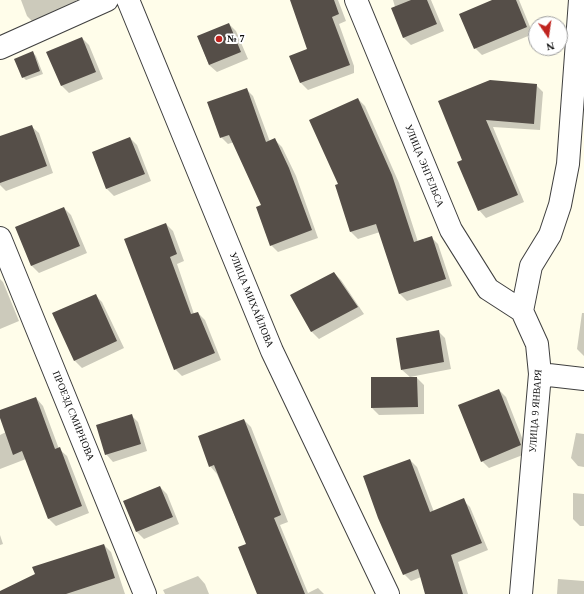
<!DOCTYPE html>
<meta charset="utf-8">
<style>
body{margin:0}
#map{position:relative;width:584px;height:594px;overflow:hidden;background:#fffdea;font-family:Georgia,serif}
canvas{display:block}
.north{position:absolute;left:528px;top:16px;width:40px;height:40px;box-sizing:border-box;background:#fff;border:1px solid #9e9e9e;border-radius:50%;rotate:167deg;font-size:11px;font-weight:700;line-height:16px;text-align:center;color:#0c0c0c}
.north::after{content:'';display:block;margin:auto;width:14px;height:18px;background:#c0241f;clip-path:polygon(50% 0,100% 100%,50% 72%,0 100%)}
</style>
<div id="map">
<canvas width="584" height="594"></canvas>
<div class="north">N</div>
</div>
<script>
const ctx = document.querySelector('canvas').getContext('2d');
ctx.lineJoin = 'round';
function fill(path, color) { ctx.fillStyle = color; ctx.fill(path, 'evenodd'); }
const poly = rows => new Path2D(rows.map(r => 'M' + r).join(''));
function stroke(path, color, width, dash) { ctx.strokeStyle = color; ctx.lineWidth = width; ctx.lineCap = dash ? 'butt' : 'round'; ctx.setLineDash(dash || []); ctx.stroke(path); }
function drawText(font, color, halo, rows, align = 'center') {
  ctx.font = font + ' Georgia,serif'; ctx.lineWidth = 4; ctx.setLineDash([]); ctx.textBaseline = 'middle'; ctx.strokeStyle = halo; ctx.fillStyle = color; for (const [text, x, y, turn = 0] of rows) {
    ctx.save(); ctx.translate(x, y); ctx.rotate((+turn || 0) * Math.PI / 180); ctx.textAlign = isNaN(turn) ? turn : align; if (halo) ctx.strokeText(text, 0, 0); ctx.fillText(text, 0, 0); ctx.restore();
  }
}
fill(poly([
 [21,0,76,0,79,6,34,23,27,16],
 [291,0,338,0,346,21,339,24,354,66,354,73,308,90,301,83,291,56,309,49],
 [393,0,431,0,444,31,411,45,404,38],
 [494,0,519,0,533,34,482,55,475,48],
 [229,24,236,31,248,59,217,72,209,65,198,37],
 [82,38,89,45,103,79,69,93,62,86,48,53],
 [32,52,36,56,43,74,26,80,23,77],
 [536,85,543,92,540,130,493,127,524,202,486,218,479,210,463,160,440,102],
 [246,89,253,96,270,142,275,140,282,147,296,176,318,238,278,252,271,245,263,205,234,142,228,144,221,137],
 [358,99,365,106,399,183,418,242,431,237,438,244,452,286,407,301,400,294,380,232,358,239,351,232,339,185],
 [31,126,39,133,53,173,6,191,0,185,0,137],
 [130,138,137,145,151,181,114,196,107,189,93,153],
 [64,208,71,215,87,253,39,273,32,266,16,227],
 [166,224,173,231,184,261,177,264,194,314,198,313,205,320,221,360,182,376,175,369],
 [334,273,341,280,364,314,319,339,312,332,292,296],
 [0,279,3,282,19,321,0,329],
 [95,295,102,302,124,348,82,368,75,361],
 [582,313,584,313,584,356,577,349],
 [438,331,445,338,451,369,410,377,402,370],
 [417,378,424,385,424,414,379,415,372,408],
 [499,390,506,397,528,453,489,468,482,461],
 [36,398,43,406,59,449,67,456,89,513,56,526,49,519,26,459,0,469,0,435,6,432,0,412],
 [131,415,138,422,147,451,113,462,106,454],
 [244,420,251,427,288,522,280,525,308,593,318,588,324,594,261,594,247,545,217,474,210,466],
 [576,433,584,434,584,467,578,466,571,458],
 [410,460,417,467,434,512,463,500,470,507,488,550,458,562,468,594,427,594,421,577,411,581,404,574],
 [160,487,167,494,179,524,144,539,137,532,125,502],
 [573,493,584,494,584,530,584,526,580,526,573,519],
 [0,535,3,544,0,545],
 [104,545,111,552,125,594,0,594,0,592,36,575],
 [198,576,205,584,209,594,165,594,163,590],
 [558,579,584,581,584,594,557,594]
]), '#0003');
fill(poly([
 [290,0,334,0,339,14,332,17,350,65,300,83,289,56,307,49],
 [411,0,427,0,437,24,403,38,391,8],
 [492,0,516,0,527,27,474,49,459,14],
 [229,23,241,52,209,65,197,36],
 [82,37,96,72,61,86,46,52],
 [33,51,40,71,22,78,14,59],
 [490,80,537,84,534,124,486,120,518,195,478,211,457,162,462,160,438,101],
 [247,88,266,142,275,138,289,168,312,230,270,246,256,207,261,205,229,135,220,138,207,102],
 [358,98,392,175,414,242,432,236,446,279,399,294,376,224,350,232,335,185,338,184,309,120],
 [32,125,47,166,0,183,0,136],
 [130,137,145,174,106,189,92,152],
 [64,207,80,246,31,266,15,227],
 [166,223,177,254,170,257,191,314,198,312,215,353,174,370,124,239],
 [334,272,358,307,311,332,290,295],
 [96,294,117,341,74,361,52,313],
 [439,330,444,362,401,370,396,338],
 [371,377,417,377,418,407,371,408],
 [499,389,521,445,481,462,458,405],
 [36,397,55,449,60,447,82,506,48,519,22,451,13,455,0,418,0,410],
 [132,414,141,444,105,455,96,425],
 [244,419,281,515,274,518,305,594,257,594,238,547,246,544,214,465,209,467,198,436],
 [410,459,430,512,464,498,482,543,451,555,463,594,425,594,418,569,403,575,378,518,363,476],
 [160,486,173,517,136,532,123,501],
 [104,544,115,578,66,594,0,594,0,591,35,574,32,567]
]), '#554e48');
const minor = poly([
 [128,0,272,351,388,594],
 [356,0,451,230,488,289,522,311],
 [0,48,107,0],
 [0,238,145,594],
 [540,374,584,379],
 [521,594,540,374,537,344,522,311,531,266,550,235,560,205,568,164,580,0]
]);
stroke(minor, '#3f3f3f', 24);
stroke(minor, '#fff', 22);
for (const [x, y, r, color] of [
 [219,39,4,"#c0241f"]
]) { const dot = new Path2D(); dot.arc(x, y, r, 0, 2 * Math.PI); ctx.fillStyle = color; ctx.fill(dot); stroke(dot, '#fff', 1.5); }
drawText('bold 10px', '#0c0c0c', '#fff', [
 ["№ 7",227,39]
], 'left');
drawText('10px', '#0c0c0c', '#fff', [
 ["УЛИЦА ЭНГЕЛЬСА",424,166,68],
 ["УЛИЦА МИХАЙЛОВА",251,300,68],
 ["УЛИЦА 9 ЯНВАРЯ",536,411,-86],
 ["ПРОЕЗД СМИРНОВА",73,416,68]
]);
</script>
